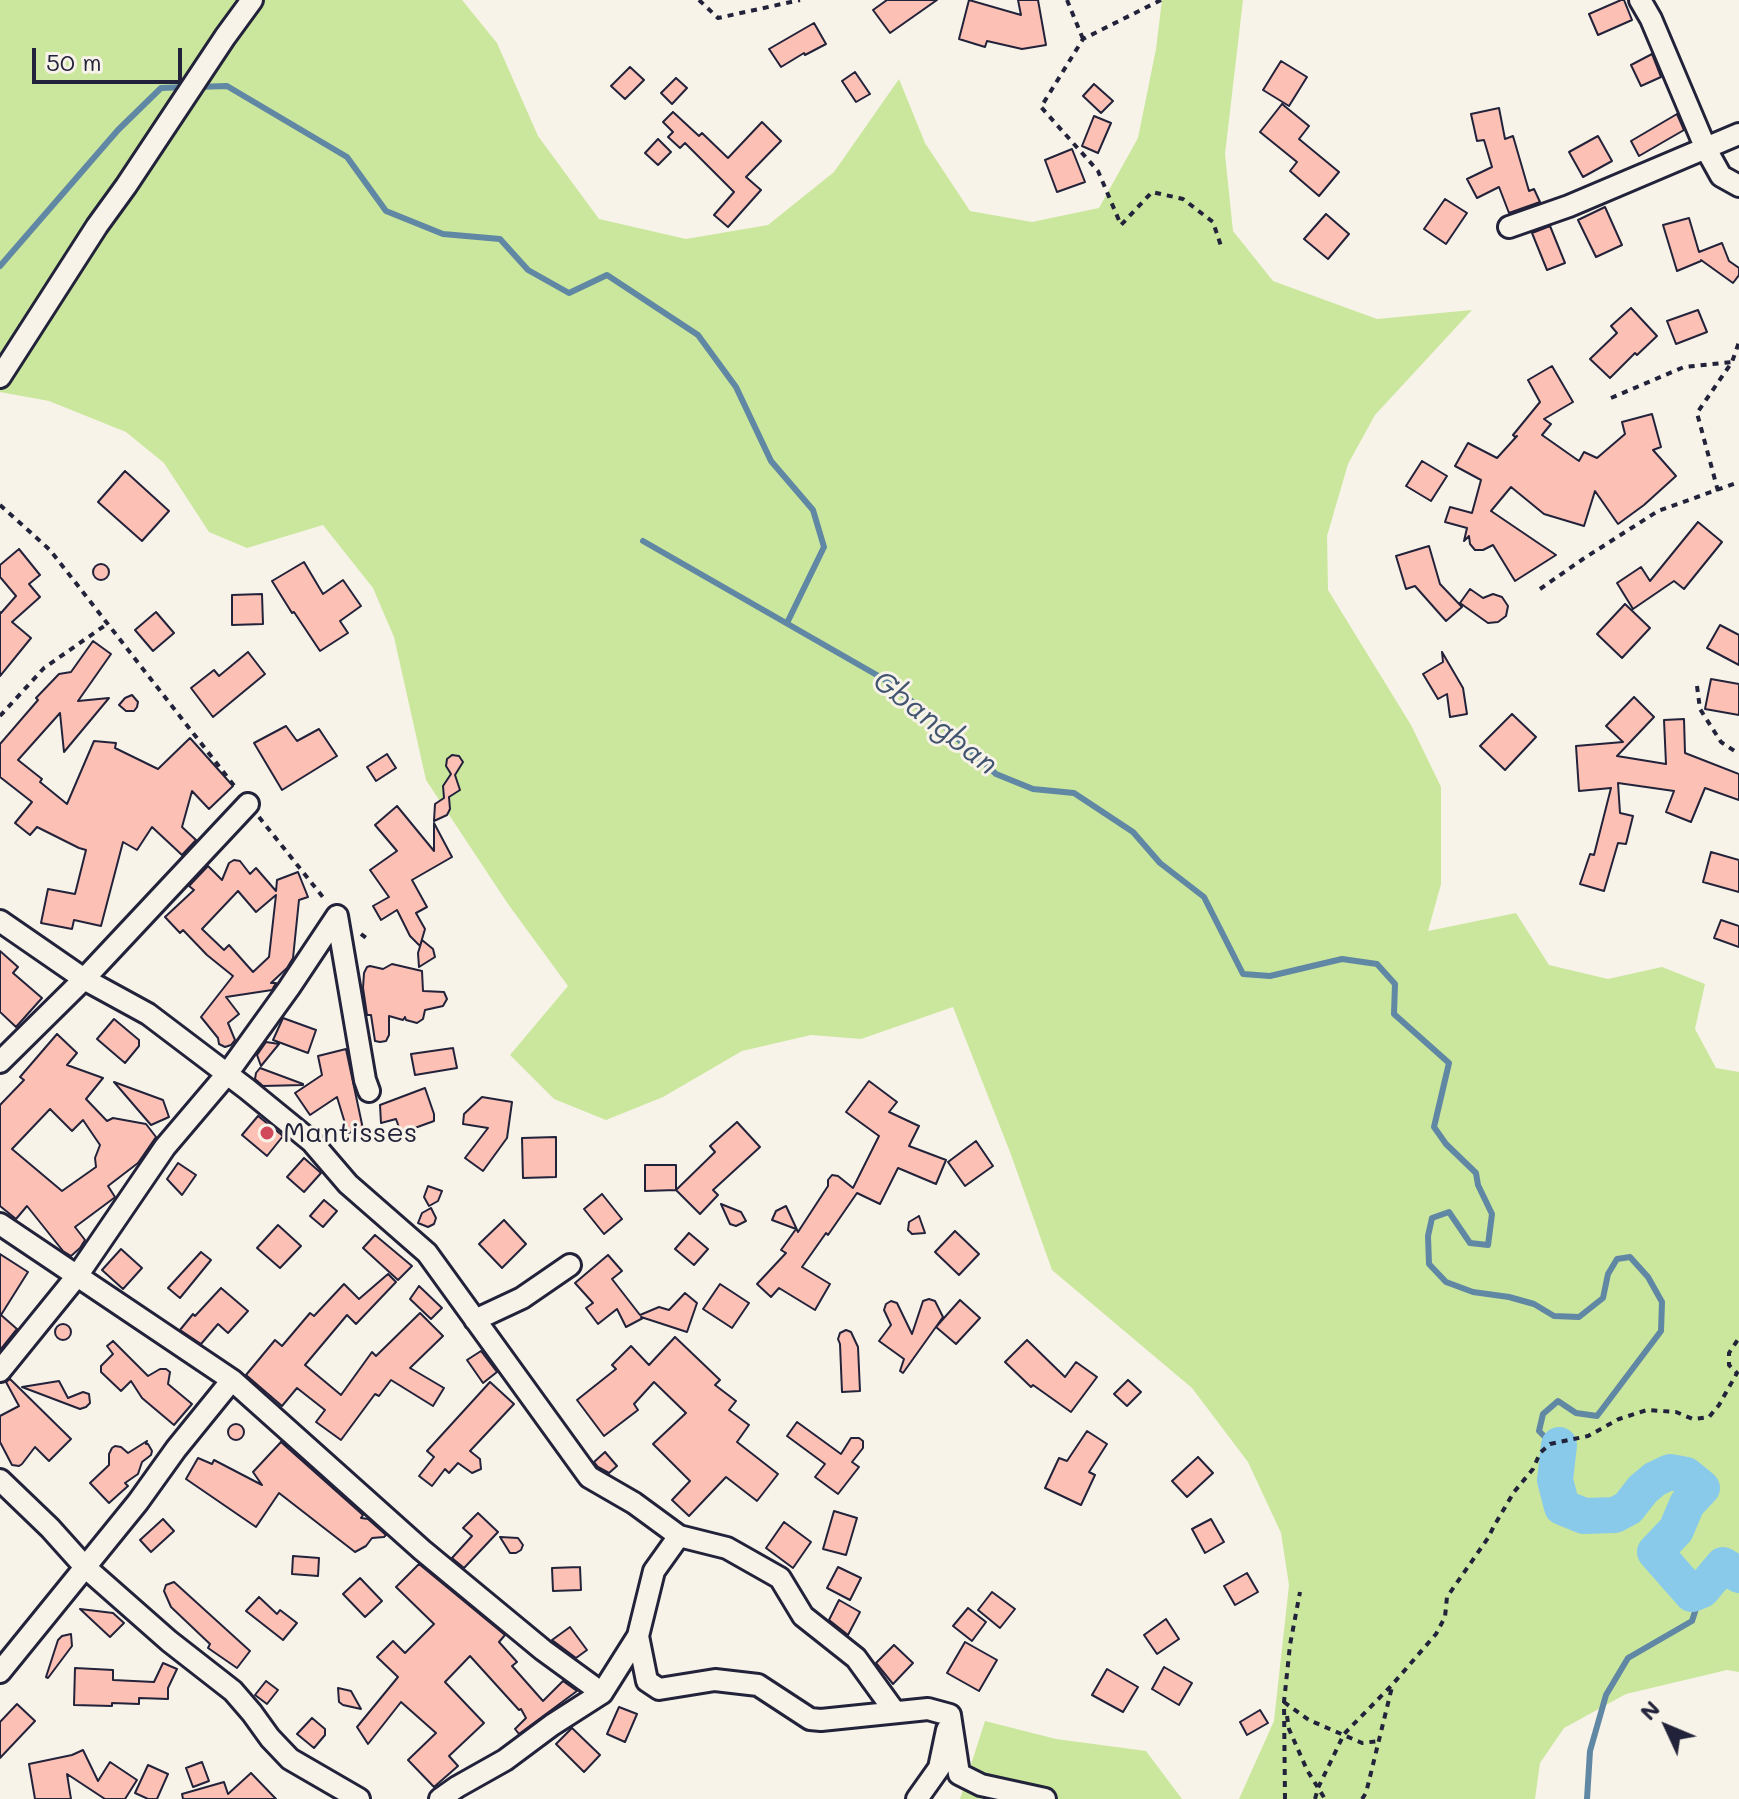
<!DOCTYPE html>
<style>
body{margin:0}
#map{position:relative;width:1739px;height:1799px;overflow:hidden;background:#f7f3e8;font-family:Mali,sans-serif}
canvas{display:block}
.north{position:absolute;left:1627px;top:1687px;width:80px;height:80px;-webkit-text-stroke:6px #f7f3e8;paint-order:stroke;rotate:314deg;font-size:22px;font-weight:700;line-height:32px;text-align:center;color:#22223b}
.north::after{content:'';display:block;margin:auto;width:28px;height:36px;background:#22223b;clip-path:polygon(50% 0,100% 100%,50% 72%,0 100%)}
.scale{position:absolute;left:32px;top:48px;width:150px;height:36px;box-sizing:border-box;border:4px solid #22223b;border-top:0;padding-left:10px;font-size:24px;line-height:28px;white-space:nowrap;color:#22223b;-webkit-text-stroke:6px #f7f3e8;paint-order:stroke}
</style>
<div id="map">
<canvas width="1739" height="1799"></canvas>
<div class="north">N</div>
<div class="scale">50 m</div>
</div>
<script>
const ctx = document.querySelector('canvas').getContext('2d');
ctx.lineJoin = 'round';
function fill(path, color) { ctx.fillStyle = color; ctx.fill(path, 'evenodd'); }
const poly = rows => new Path2D(rows.map(r => 'M' + r).join(''));
function stroke(path, color, width, dash) { ctx.strokeStyle = color; ctx.lineWidth = width; ctx.lineCap = dash ? 'butt' : 'round'; ctx.setLineDash(dash || []); ctx.stroke(path); }
function drawText(font, color, halo, rows, align = 'center') {
  ctx.font = font + ' Mali,sans-serif'; ctx.lineWidth = 6; ctx.setLineDash([]); ctx.textBaseline = 'middle'; ctx.strokeStyle = halo; ctx.fillStyle = color; for (const [text, x, y, turn = 0] of rows) {
    ctx.save(); ctx.translate(x, y); ctx.rotate((+turn || 0) * Math.PI / 180); ctx.textAlign = isNaN(turn) ? turn : align; if (halo) ctx.strokeText(text, 0, 0); ctx.fillText(text, 0, 0); ctx.restore();
  }
}
fill(poly([
 [0,0,462,0,497,43,538,136,599,219,686,239,768,225,834,172,899,79,925,143,970,211,1032,222,1099,208,1138,138,1156,49,1162,0,1243,0,1225,154,1233,231,1273,281,1377,319,1472,310,1375,415,1348,464,1327,536,1328,590,1411,725,1441,787,1441,884,1428,931,1516,913,1549,965,1608,979,1662,967,1705,984,1695,1029,1716,1068,1739,1072,1739,1672,1727,1670,1626,1694,1564,1728,1540,1763,1535,1799,1239,1799,1274,1721,1289,1585,1281,1533,1248,1462,1192,1388,1052,1270,1010,1152,953,1007,861,1039,811,1035,742,1051,663,1097,606,1120,554,1099,510,1055,568,986,508,904,426,780,394,637,373,588,323,525,247,548,209,532,164,463,126,432,49,401,0,392],
 [985,1721,1056,1739,1146,1751,1182,1799,960,1799]
]), '#cbe79d');
stroke(poly([
 [196,87,227,86,347,157,386,211,443,234,500,239,528,270,569,293,607,275,698,335,736,387,771,461,813,510,824,547,787,623],
 [0,266,118,130,161,88,185,87],
 [643,541,882,678,946,728,996,774,1033,789,1074,793,1133,832,1160,863,1204,897,1243,974,1270,976,1342,959,1377,964,1395,984,1394,1014,1449,1063,1434,1127,1446,1144,1476,1173,1478,1185,1492,1214,1488,1245,1470,1243,1449,1212,1432,1218,1428,1236,1429,1264,1446,1282,1473,1292,1509,1297,1534,1304,1554,1316,1579,1317,1603,1298,1608,1274,1617,1259,1630,1257,1648,1277,1662,1302,1661,1331,1597,1416,1576,1413,1558,1401,1543,1414,1539,1431,1547,1439,1557,1440],
 [1587,1799,1590,1751,1606,1695,1628,1658,1692,1621,1702,1590]
]), '#6087a4', 6);
stroke(poly([
 [1559,1445,1555,1480,1562,1507,1584,1516,1615,1515,1628,1508,1643,1489,1655,1479,1670,1472,1686,1475,1702,1488,1687,1504,1676,1530,1655,1552,1692,1594,1702,1590,1723,1565,1739,1575]
]), '#89caea', 36);
const building = poly([
 [887,0,937,0,890,33,873,10,887,0],
 [969,0,1021,15,1018,0,1038,0,1046,45,1022,49,987,41,985,47,959,39,969,0],
 [1621,0,1624,0,1632,20,1598,35,1589,14,1621,0],
 [814,23,826,44,805,55,804,53,781,67,769,49,814,23],
 [1652,54,1661,77,1641,86,1631,65,1652,54],
 [1281,61,1307,77,1289,106,1263,90,1281,61],
 [630,67,644,80,625,99,611,86,630,67],
 [855,72,870,94,856,102,842,81,855,72],
 [676,78,687,88,672,104,661,93,676,78],
 [1094,84,1113,101,1101,113,1083,96,1094,84],
 [1282,104,1309,126,1299,139,1339,172,1319,196,1290,171,1297,162,1260,132,1282,104],
 [1499,108,1505,139,1513,136,1529,191,1534,189,1540,202,1509,213,1499,187,1477,198,1467,179,1492,167,1484,140,1477,141,1471,114,1499,108],
 [673,112,699,136,702,133,728,158,762,122,781,141,746,177,761,190,728,227,714,215,734,192,685,143,680,148,668,137,673,132,663,122,673,112],
 [1677,114,1684,130,1639,156,1631,141,1677,114],
 [1094,116,1111,123,1098,153,1082,146,1094,116],
 [1598,136,1612,161,1583,177,1569,152,1598,136],
 [658,139,671,152,658,165,645,153,658,139],
 [1072,149,1085,182,1057,192,1045,160,1072,149],
 [1445,199,1467,213,1446,244,1424,229,1445,199],
 [1605,207,1622,245,1596,257,1578,220,1605,207],
 [1326,214,1349,234,1328,259,1304,239,1326,214],
 [1689,218,1699,252,1722,243,1729,261,1739,268,1739,275,1733,283,1701,260,1701,261,1677,271,1663,225,1689,218],
 [1550,226,1565,263,1547,270,1532,233,1550,226],
 [1631,308,1657,336,1637,355,1635,353,1610,378,1590,359,1617,333,1611,326,1631,308],
 [1698,310,1707,332,1676,344,1667,321,1698,310],
 [1552,366,1573,402,1544,419,1551,424,1542,435,1579,461,1584,452,1597,458,1625,434,1622,422,1652,414,1661,447,1653,450,1676,476,1644,505,1618,524,1595,491,1584,526,1544,514,1511,487,1491,511,1556,555,1515,581,1493,545,1483,550,1475,550,1470,544,1469,536,1464,541,1467,528,1445,522,1450,507,1472,513,1481,480,1455,466,1468,443,1497,458,1517,436,1515,437,1513,435,1540,402,1528,380,1552,366],
 [1422,461,1447,476,1431,501,1406,486,1422,461],
 [125,471,169,511,142,541,98,502,125,471],
 [1698,522,1722,542,1684,589,1674,581,1633,609,1617,583,1641,567,1650,581,1698,522],
 [1429,546,1440,584,1462,607,1446,621,1415,586,1406,589,1396,556,1429,546],
 [19,549,40,575,29,584,40,597,12,622,31,638,0,676,0,612,1,613,16,596,0,577,0,565,19,549],
 [304,562,323,594,343,580,361,606,340,621,348,633,320,651,294,612,292,613,272,581,304,562],
 '93 572a8 8 0 1 1 16 0a8 8 0 1 1-16 0Z',
 [1470,589,1483,598,1493,594,1502,597,1508,606,1506,616,1498,622,1488,623,1460,603,1470,589],
 [262,594,263,624,232,625,232,595,262,594],
 [1625,604,1650,628,1622,658,1597,634,1625,604],
 [156,612,174,633,153,651,135,630,156,612],
 [1720,625,1739,635,1739,665,1707,648,1720,625],
 [93,641,111,654,78,701,109,698,64,752,60,713,18,760,42,779,40,782,67,804,94,741,116,743,115,748,158,769,190,738,233,786,209,809,192,791,182,827,196,840,182,855,152,827,137,850,123,842,101,926,74,920,72,929,41,923,48,889,75,894,86,850,79,848,37,827,30,835,15,823,32,802,0,777,0,744,38,700,36,698,59,674,71,672,93,641],
 [248,652,265,674,213,717,191,688,214,670,219,676,248,652],
 [1442,652,1463,688,1467,714,1450,717,1447,694,1438,699,1423,674,1443,662,1442,652],
 [1711,679,1739,684,1739,715,1705,709,1711,679],
 [132,695,138,702,137,707,134,711,126,711,119,705,125,698,132,695],
 [1634,697,1654,717,1617,756,1666,764,1664,720,1684,719,1685,753,1739,774,1739,800,1705,788,1691,822,1666,812,1674,791,1618,783,1620,813,1633,816,1626,844,1618,843,1604,891,1580,884,1590,854,1594,855,1611,788,1579,791,1576,746,1623,742,1606,726,1634,697],
 [1512,714,1536,737,1505,770,1480,746,1512,714],
 [286,726,297,741,319,729,337,756,282,790,254,743,286,726],
 [387,754,396,768,376,781,367,767,387,754],
 [452,755,459,756,463,762,455,775,460,790,449,797,450,809,447,815,434,821,435,804,444,798,443,786,451,774,446,766,447,759,452,755],
 [397,806,434,851,434,823,452,857,412,880,427,907,416,913,425,929,420,946,410,936,397,910,381,920,373,906,389,897,370,870,397,851,375,825,397,806],
 [1711,852,1739,860,1739,892,1703,882,1711,852],
 [234,860,240,861,250,874,256,868,276,891,277,880,298,872,308,897,299,900,293,958,287,968,271,983,276,983,272,990,226,997,239,1014,228,1023,235,1040,231,1045,225,1047,219,1044,218,1038,201,1017,233,976,207,955,183,930,180,933,165,917,194,890,189,886,208,866,222,880,229,863,234,860],
 [238,891,256,912,276,895,269,957,253,972,229,945,224,950,202,929,238,891],
 [1721,920,1739,926,1739,947,1714,938,1721,920],
 [422,940,433,949,435,957,419,967,418,953,422,940],
 [0,951,18,967,13,973,42,998,16,1027,0,1012,0,951],
 [392,964,422,971,423,991,444,992,447,999,443,1006,425,1010,423,1019,417,1023,406,1020,405,1017,403,1020,389,1016,389,1035,386,1041,380,1042,375,1041,371,1015,367,1015,363,988,364,973,367,967,370,966,383,969,392,964],
 [283,1018,316,1030,308,1053,273,1040,283,1018],
 [114,1019,139,1040,139,1046,125,1063,97,1039,114,1019],
 [57,1034,77,1053,67,1065,103,1078,86,1099,107,1121,113,1118,146,1124,156,1137,138,1163,108,1186,115,1197,114,1198,75,1227,85,1240,80,1248,71,1256,63,1251,27,1206,16,1219,0,1206,0,1105,24,1080,20,1077,57,1034],
 [50,1109,72,1131,83,1120,100,1145,95,1158,96,1167,62,1191,12,1149,50,1109],
 [266,1042,279,1044,261,1066,257,1055,266,1042],
 [453,1048,457,1068,415,1075,411,1054,453,1048],
 [346,1049,363,1129,348,1133,337,1097,310,1115,295,1093,322,1075,318,1056,346,1049],
 [260,1068,303,1084,303,1085,263,1086,255,1079,256,1073,260,1068],
 [869,1081,897,1102,889,1112,919,1126,909,1146,946,1160,936,1184,898,1168,880,1204,857,1193,828,1235,826,1233,802,1267,830,1284,815,1310,779,1288,771,1297,757,1284,786,1253,781,1250,796,1229,772,1220,776,1211,786,1206,798,1232,828,1186,828,1180,832,1175,838,1176,853,1188,879,1136,846,1112,869,1081],
 [114,1082,163,1100,169,1117,151,1125,114,1082],
 [425,1088,434,1114,434,1121,401,1133,396,1119,381,1123,380,1105,425,1088],
 [482,1097,512,1102,507,1138,483,1171,465,1158,488,1128,463,1124,464,1114,482,1097],
 [258,1116,283,1136,267,1156,242,1135,258,1116],
 [737,1122,760,1147,713,1190,718,1195,700,1214,676,1190,715,1152,710,1146,737,1122],
 [556,1137,556,1177,523,1178,522,1138,556,1137],
 [976,1141,993,1166,965,1186,948,1162,976,1141],
 [304,1158,321,1173,304,1192,287,1177,304,1158],
 [178,1163,196,1175,182,1195,167,1179,178,1163],
 [645,1165,676,1165,676,1190,645,1191,645,1165],
 [428,1186,442,1191,438,1201,429,1206,424,1197,428,1186],
 [602,1194,622,1219,604,1234,584,1209,602,1194],
 [324,1200,337,1211,323,1227,310,1216,324,1200],
 [721,1204,741,1212,746,1221,736,1226,730,1224,721,1204],
 [431,1208,436,1218,434,1224,428,1227,418,1223,422,1213,431,1208],
 [919,1216,925,1233,912,1234,908,1230,909,1222,919,1216],
 [504,1220,526,1244,502,1268,479,1244,504,1220],
 [278,1225,301,1246,280,1268,257,1248,278,1225],
 [955,1231,979,1254,959,1275,935,1252,955,1231],
 [689,1233,708,1249,694,1265,675,1249,689,1233],
 [375,1235,412,1266,398,1280,363,1248,375,1235],
 [121,1249,142,1268,123,1289,102,1270,121,1249],
 [201,1252,211,1260,180,1298,168,1288,201,1252],
 [0,1254,28,1272,1,1315,17,1329,0,1350,0,1254],
 [608,1255,622,1271,612,1279,640,1315,659,1307,669,1310,685,1293,697,1303,687,1332,641,1317,643,1318,626,1327,617,1309,598,1324,586,1308,593,1303,575,1283,608,1255],
 [388,1274,396,1282,356,1324,347,1315,305,1365,341,1395,372,1352,376,1356,420,1313,443,1336,410,1368,444,1388,433,1406,391,1380,379,1396,375,1394,341,1440,316,1422,325,1410,297,1388,282,1406,246,1375,275,1340,282,1346,310,1313,314,1316,344,1284,359,1299,388,1274],
 [720,1284,749,1303,732,1328,703,1309,720,1284],
 [419,1286,442,1308,431,1319,410,1299,419,1286],
 [221,1288,248,1311,228,1333,218,1324,201,1344,180,1330,193,1314,195,1316,221,1288],
 [929,1299,935,1301,943,1317,903,1373,900,1371,904,1359,879,1341,891,1325,884,1310,886,1304,891,1301,897,1303,912,1334,923,1301,929,1299],
 [960,1300,980,1318,956,1344,936,1327,960,1300],
 '55 1332a8 8 0 1 1 16 0a8 8 0 1 1-16 0Z',
 [846,1330,851,1332,858,1347,860,1391,842,1392,840,1344,838,1339,840,1333,846,1330],
 [675,1337,720,1380,715,1385,736,1401,729,1410,749,1425,737,1442,778,1474,757,1501,726,1477,689,1516,672,1500,690,1481,653,1444,686,1413,654,1382,634,1404,638,1410,604,1436,577,1400,616,1369,612,1365,631,1346,649,1365,675,1337],
 [1027,1340,1065,1377,1076,1362,1097,1377,1071,1412,1033,1385,1031,1387,1005,1362,1027,1340],
 [113,1341,148,1376,160,1369,166,1369,170,1372,168,1384,192,1404,174,1425,142,1398,131,1381,121,1391,101,1372,101,1366,113,1354,107,1346,113,1341],
 [481,1351,497,1372,483,1383,467,1360,481,1351],
 [10,1379,71,1439,49,1461,35,1447,22,1464,19,1466,12,1465,0,1442,0,1416,19,1406,6,1382,10,1379],
 [1128,1380,1141,1392,1127,1406,1114,1394,1128,1380],
 [59,1381,68,1398,83,1392,89,1394,90,1403,86,1407,80,1409,22,1387,59,1381],
 [490,1382,514,1404,470,1451,480,1459,481,1469,472,1473,458,1463,449,1473,445,1469,432,1486,419,1476,434,1457,427,1451,490,1382],
 [797,1422,841,1454,851,1438,859,1438,863,1441,863,1448,852,1462,859,1467,838,1494,815,1477,825,1464,787,1436,797,1422],
 '228 1432a8 8 0 1 1 16 0a8 8 0 1 1-16 0Z',
 [1087,1431,1107,1444,1089,1472,1095,1475,1081,1505,1045,1488,1059,1458,1067,1461,1087,1431],
 [147,1441,146,1444,148,1444,152,1451,151,1455,142,1462,138,1474,125,1483,128,1486,109,1503,90,1483,109,1465,109,1454,112,1448,115,1446,121,1447,128,1453,147,1441],
 [281,1442,363,1515,361,1518,368,1519,386,1535,384,1537,372,1538,366,1546,355,1552,279,1493,256,1527,186,1479,198,1458,212,1464,214,1460,262,1485,253,1472,281,1442],
 [605,1452,617,1466,609,1473,598,1467,594,1462,605,1452],
 [1198,1457,1213,1473,1187,1497,1172,1481,1198,1457],
 [834,1511,857,1518,846,1555,823,1549,834,1511],
 [478,1513,498,1532,464,1568,452,1558,472,1536,463,1528,478,1513],
 [163,1519,174,1531,151,1552,140,1540,163,1519],
 [1211,1519,1224,1542,1205,1553,1192,1529,1211,1519],
 [784,1522,811,1542,793,1568,766,1548,784,1522],
 [500,1537,518,1538,523,1545,521,1550,516,1553,510,1553,500,1537],
 [293,1556,319,1558,318,1576,292,1574,293,1556],
 [419,1564,505,1635,499,1642,517,1662,512,1666,543,1701,563,1681,577,1691,519,1734,515,1729,526,1718,521,1709,519,1710,470,1656,445,1682,484,1723,449,1756,458,1766,434,1787,408,1760,436,1733,401,1702,368,1744,357,1727,398,1677,377,1657,393,1641,405,1653,434,1624,396,1587,419,1564],
 [580,1567,581,1590,553,1591,552,1568,580,1567],
 [838,1567,861,1578,850,1600,827,1588,838,1567],
 [1247,1573,1258,1592,1235,1605,1224,1586,1247,1573],
 [360,1578,382,1601,365,1617,343,1594,360,1578],
 [174,1582,250,1651,237,1668,208,1648,210,1644,171,1607,164,1591,166,1585,174,1582],
 [992,1592,1015,1609,1000,1628,978,1610,992,1592],
 [259,1597,277,1614,280,1610,297,1623,283,1640,246,1611,259,1597],
 [839,1600,860,1612,848,1635,829,1620,839,1600],
 [968,1608,986,1622,972,1641,953,1626,968,1608],
 [80,1609,113,1613,124,1623,110,1637,80,1609],
 [1166,1619,1179,1639,1157,1654,1144,1635,1166,1619],
 [570,1627,587,1650,576,1658,552,1640,570,1627],
 [71,1634,72,1646,48,1678,46,1677,58,1640,62,1636,71,1634],
 [965,1642,997,1660,979,1691,947,1673,965,1642],
 [894,1645,913,1663,893,1684,876,1663,894,1645],
 [163,1663,177,1669,168,1688,168,1699,139,1698,139,1704,112,1703,112,1706,74,1705,75,1668,113,1670,113,1680,154,1682,163,1663],
 [1164,1667,1192,1683,1179,1705,1152,1689,1164,1667],
 [1107,1669,1138,1687,1123,1712,1092,1695,1107,1669],
 [266,1681,278,1690,267,1704,255,1695,266,1681],
 [338,1688,351,1691,361,1709,343,1705,339,1702,338,1688],
 [17,1704,35,1721,0,1758,0,1722,17,1704],
 [619,1707,637,1714,625,1742,607,1734,619,1707],
 [1260,1710,1268,1723,1247,1735,1240,1722,1260,1710],
 [312,1718,325,1729,325,1735,314,1748,297,1734,312,1718],
 [572,1728,600,1755,584,1772,556,1744,572,1728],
 [83,1750,98,1781,110,1762,137,1780,125,1799,105,1799,67,1774,71,1799,35,1799,29,1764,72,1755,83,1750],
 [202,1762,209,1781,193,1787,186,1768,202,1762],
 [148,1765,168,1774,157,1799,148,1799,135,1793,148,1765],
 [251,1773,276,1799,183,1799,182,1794,224,1782,228,1794,251,1773]
]);
fill(building, '#fcc1b4');
stroke(building, '#22223b', 2);
const minor = poly([
 [1640,0,1651,19,1706,149,1721,176,1739,186],
 [1509,227,1569,206,1739,134],
 [0,377,97,226,126,186,225,37,252,0],
 [337,916,365,1080,369,1091],
 [0,921,84,979,148,1014,247,1089,312,1142,348,1184,427,1253,589,1477,634,1503,679,1536,654,1571,638,1636,602,1693,552,1725,505,1760,457,1787,440,1799],
 [0,1062,84,979,248,804],
 [0,1224,232,1380,422,1550,543,1650,602,1693],
 [475,1320,522,1298,570,1265],
 [0,1371,77,1276,165,1147,227,1074,289,988,337,916],
 [0,1480,50,1528,85,1567,169,1641,233,1691,252,1713,270,1738,290,1759,359,1799],
 [679,1536,727,1548,780,1578,803,1616,856,1658,895,1712],
 [638,1636,647,1681,659,1689,715,1680,758,1685,810,1719,821,1720,928,1709,950,1715],
 [0,1672,138,1502,176,1449,232,1380],
 [950,1715,959,1774,981,1785,1045,1799],
 [917,1799,939,1768,947,1730]
]);
stroke(minor, '#22223b', 26);
stroke(poly([
 [699,0,718,18,800,0],
 [1067,0,1083,39],
 [1161,0,1083,39,1041,107,1098,171,1121,225,1152,192,1183,199,1213,222,1222,249],
 [1611,398,1684,367,1732,362],
 [1718,491,1697,413,1732,362,1739,342],
 [0,505,50,550,236,788],
 [1540,589,1583,559,1658,511,1739,482],
 [1697,686,1700,709,1721,742,1739,754],
 [0,716,44,668,107,624],
 [259,817,326,901],
 [361,934,370,941],
 [1284,1702,1309,1720,1362,1743,1379,1741],
 [1287,1716,1289,1729,1307,1770,1325,1799],
 [1285,1799,1284,1702,1290,1645,1300,1592],
 [1315,1799,1318,1788,1344,1734,1392,1685,1436,1634,1445,1617,1447,1597,1488,1538,1494,1526,1514,1492,1533,1469,1540,1453,1550,1444,1588,1436,1619,1419,1647,1410,1676,1412,1693,1419,1709,1417,1719,1405,1737,1373,1729,1365,1729,1353,1739,1338],
 [1362,1799,1366,1793,1392,1687]
]), '#22223b', 4, [6, 6]);
stroke(minor, '#f7f3e8', 20);
for (const [x, y, r, color] of [
 [267,1133,8,"#d1495b"]
]) { const dot = new Path2D(); dot.arc(x, y, r, 0, 2 * Math.PI); ctx.fillStyle = color; ctx.fill(dot); stroke(dot, '#f7f3e8', 3); }
drawText('28px', '#22223b', '#f7f3e8', [
 ["Mantisses",283,1133]
], 'left');
drawText('italic 30px', '#415470', '#f7f3e8', [
 ["Gbangban",935,723,38]
]);
</script>
